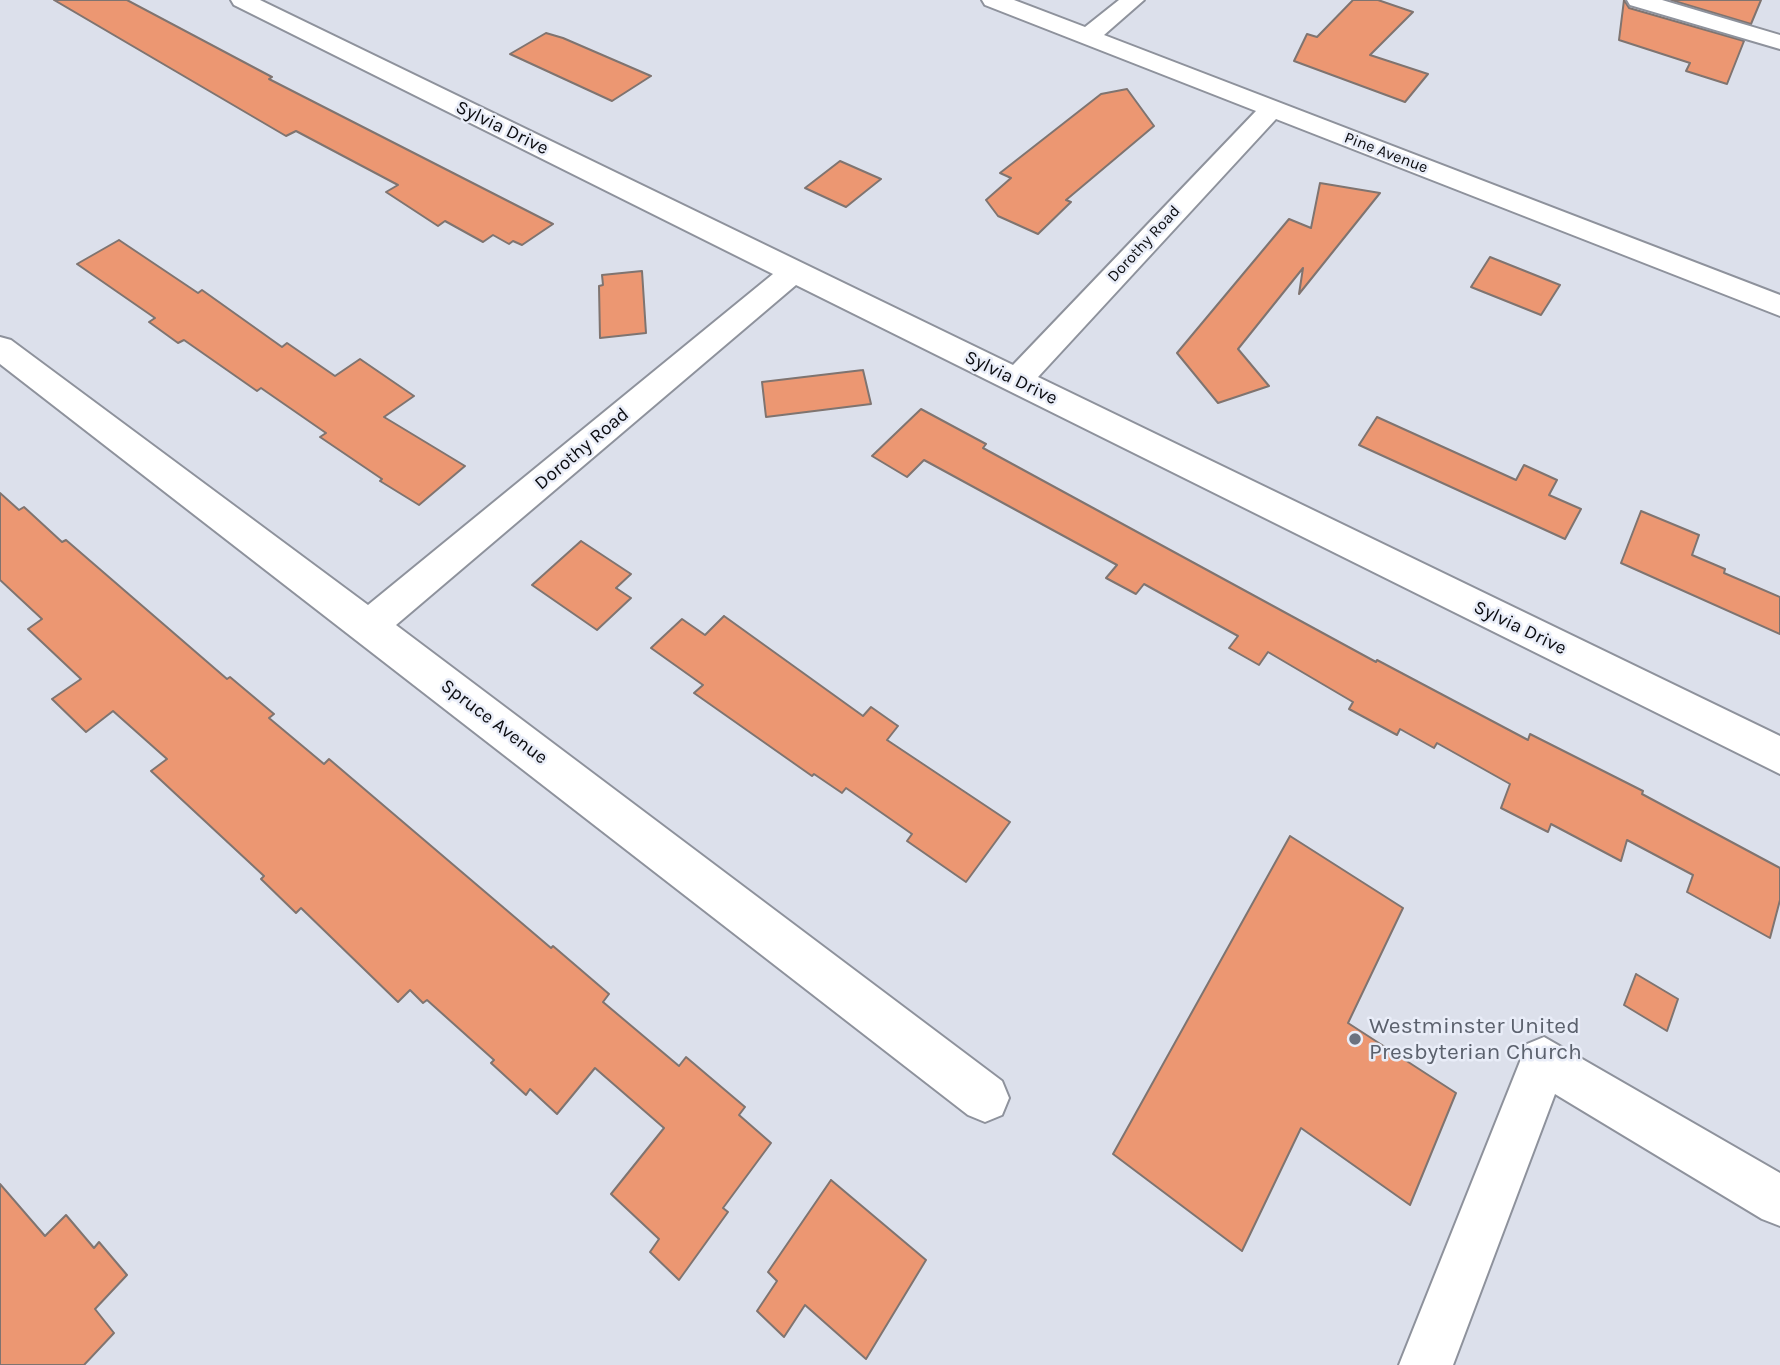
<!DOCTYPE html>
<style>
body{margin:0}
canvas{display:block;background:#dce0eb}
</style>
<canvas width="1780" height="1365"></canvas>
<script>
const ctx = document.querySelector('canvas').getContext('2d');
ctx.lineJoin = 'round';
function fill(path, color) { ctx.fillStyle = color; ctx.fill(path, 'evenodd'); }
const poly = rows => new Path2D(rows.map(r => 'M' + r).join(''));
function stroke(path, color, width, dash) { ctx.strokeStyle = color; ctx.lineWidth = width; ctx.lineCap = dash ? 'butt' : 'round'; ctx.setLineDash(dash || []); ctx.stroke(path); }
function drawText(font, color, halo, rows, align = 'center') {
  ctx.font = font + ' Karla,sans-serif'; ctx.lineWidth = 5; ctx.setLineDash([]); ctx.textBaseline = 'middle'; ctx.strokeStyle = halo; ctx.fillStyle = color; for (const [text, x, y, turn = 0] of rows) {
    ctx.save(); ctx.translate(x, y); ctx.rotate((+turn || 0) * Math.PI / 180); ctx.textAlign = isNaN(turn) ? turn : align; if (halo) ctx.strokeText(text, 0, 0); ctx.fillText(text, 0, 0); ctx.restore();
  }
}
const building = poly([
 [54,0,127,0,272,77,269,79,553,224,522,245,513,241,509,244,493,235,483,242,445,221,438,226,386,192,398,185,296,131,286,136,54,0],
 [1353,0,1378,0,1413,12,1370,55,1428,74,1405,102,1294,61,1307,34,1317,37,1353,0],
 [1624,0,1629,8,1744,41,1727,84,1686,71,1690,63,1619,40,1624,0],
 [1671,0,1761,0,1751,24,1671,0],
 [546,33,563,38,651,76,612,101,510,54,546,33],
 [1127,89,1154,126,1066,200,1071,202,1038,234,998,216,986,200,1011,178,1000,173,1101,94,1127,89],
 [840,161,881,179,846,207,805,188,840,161],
 [1320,183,1380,193,1299,294,1303,268,1238,349,1269,386,1218,403,1177,353,1289,219,1311,228,1320,183],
 [119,240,198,293,202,290,282,347,287,343,335,376,360,359,414,396,384,417,465,466,419,505,380,481,382,479,320,437,326,433,261,388,257,391,184,340,178,343,149,322,155,318,77,264,119,240],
 [1490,257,1560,285,1541,315,1471,287,1490,257],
 [642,271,646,333,600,338,599,286,603,285,602,275,642,271],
 [863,370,871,404,766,417,762,382,863,370],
 [921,409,986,444,983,448,1376,662,1377,660,1528,740,1530,734,1643,791,1642,794,1780,868,1780,900,1770,938,1687,892,1693,875,1627,840,1621,861,1551,824,1548,832,1501,808,1510,784,1437,743,1434,748,1400,729,1397,735,1349,709,1353,702,1268,652,1259,665,1229,648,1238,636,1144,584,1136,594,1106,578,1117,565,924,460,907,477,872,456,921,409],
 [1377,417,1516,480,1524,465,1557,480,1549,495,1581,509,1565,539,1359,445,1377,417],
 [0,493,19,510,24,507,62,542,66,540,227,679,230,677,274,714,269,718,324,764,329,759,551,948,553,946,609,994,603,1002,679,1066,686,1057,745,1107,739,1115,771,1143,723,1208,728,1212,679,1280,650,1252,659,1239,611,1194,664,1128,595,1068,557,1114,530,1089,526,1095,491,1063,494,1060,427,1000,423,1003,410,990,398,1002,301,908,296,913,261,879,264,876,151,771,167,759,113,711,86,732,52,699,81,679,28,629,42,619,0,580,0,493],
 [1641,511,1699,535,1692,555,1725,569,1724,573,1780,597,1780,634,1621,563,1641,511],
 [581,541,631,574,616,588,631,598,597,630,532,585,581,541],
 [724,616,863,716,871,707,898,726,887,740,1010,822,966,882,907,841,912,834,846,788,842,793,814,774,812,776,694,693,703,685,651,648,682,619,705,635,724,616],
 [1290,836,1403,908,1348,1023,1456,1093,1410,1205,1301,1128,1242,1251,1113,1154,1290,836],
 [1636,974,1678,999,1667,1031,1624,1005,1636,974],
 [831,1180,926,1260,866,1359,805,1305,784,1337,757,1311,777,1281,768,1272,831,1180],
 [0,1184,45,1236,66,1215,94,1248,99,1242,127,1275,95,1309,114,1333,84,1365,0,1365,0,1184]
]);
fill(building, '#ec9772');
stroke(building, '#7f7470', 2);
const minor = poly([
 [231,0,260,0,1013,365,1256,111,985,5,982,0,1014,0,1085,27,1119,0,1144,0,1104,35,1780,295,1780,316,1276,119,1038,377,1780,736,1780,774,796,285,396,625,1002,1081,1009,1098,1002,1115,985,1122,968,1115,0,364,0,337,11,340,368,605,773,274,234,5,231,0],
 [1627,0,1662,0,1780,35,1780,49,1630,5,1627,0],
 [1544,1037,1780,1173,1780,1226,1762,1219,1555,1094,1453,1365,1399,1365,1527,1044,1544,1037]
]);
stroke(minor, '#8e929c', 4);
fill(minor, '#fff');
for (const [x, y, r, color] of [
 [1355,1039,7,"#6b7280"]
]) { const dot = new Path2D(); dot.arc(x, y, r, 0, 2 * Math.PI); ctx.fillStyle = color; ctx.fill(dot); stroke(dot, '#e9edf8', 2.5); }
drawText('16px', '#0a0b0f', '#e9edf8', [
 ["Pine Avenue",1386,153,21],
 ["Dorothy Road",1144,244,-47]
]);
drawText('19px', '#0a0b0f', '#e9edf8', [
 ["Sylvia Drive",502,128,26],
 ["Sylvia Drive",1011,378,26],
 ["Dorothy Road",582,449,-40],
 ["Sylvia Drive",1520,628,26],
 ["Spruce Avenue",494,722,37]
]);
drawText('23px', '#5b616d', '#e9edf8', [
 ["Westminster United",1369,1026],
 ["Presbyterian Church",1369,1052]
], 'left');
</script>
